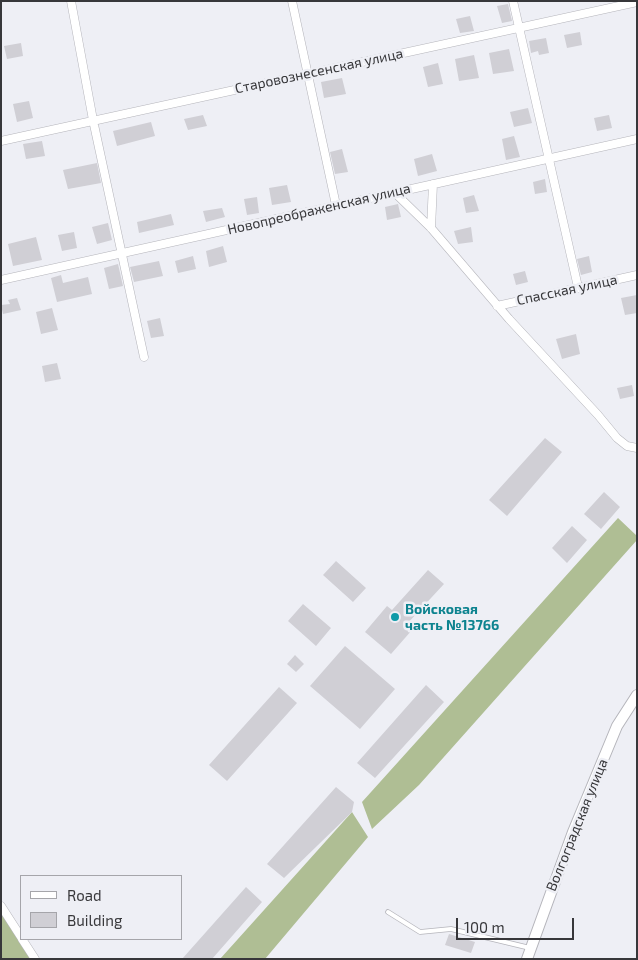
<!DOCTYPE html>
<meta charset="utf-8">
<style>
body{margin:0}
#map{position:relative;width:638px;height:960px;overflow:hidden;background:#eeeff5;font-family:"Exo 2",sans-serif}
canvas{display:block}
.frame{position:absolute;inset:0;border:2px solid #37373a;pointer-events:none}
.legend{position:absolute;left:20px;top:875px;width:162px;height:65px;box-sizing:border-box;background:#eeeff5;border:1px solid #a5a5aa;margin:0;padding:6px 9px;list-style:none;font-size:15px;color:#37373a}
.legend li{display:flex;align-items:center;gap:10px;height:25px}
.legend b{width:25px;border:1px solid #a5a5aa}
.scale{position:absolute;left:456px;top:918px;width:118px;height:22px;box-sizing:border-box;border:2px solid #37373a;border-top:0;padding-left:6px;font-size:15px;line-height:18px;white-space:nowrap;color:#37373a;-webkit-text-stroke:4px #eeeff5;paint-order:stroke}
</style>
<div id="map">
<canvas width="638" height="960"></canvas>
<div class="frame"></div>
<ul class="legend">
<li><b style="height:6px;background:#fff"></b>Road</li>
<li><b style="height:14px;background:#d0cfd5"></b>Building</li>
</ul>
<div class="scale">100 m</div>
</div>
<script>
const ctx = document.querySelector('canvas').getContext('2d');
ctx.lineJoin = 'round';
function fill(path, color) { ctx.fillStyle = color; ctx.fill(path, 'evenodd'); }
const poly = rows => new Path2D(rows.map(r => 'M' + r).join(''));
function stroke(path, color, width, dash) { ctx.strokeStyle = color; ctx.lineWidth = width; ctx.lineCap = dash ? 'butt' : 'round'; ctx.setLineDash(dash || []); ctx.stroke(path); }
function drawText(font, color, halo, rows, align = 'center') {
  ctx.font = font + ' "Exo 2",sans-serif'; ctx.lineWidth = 5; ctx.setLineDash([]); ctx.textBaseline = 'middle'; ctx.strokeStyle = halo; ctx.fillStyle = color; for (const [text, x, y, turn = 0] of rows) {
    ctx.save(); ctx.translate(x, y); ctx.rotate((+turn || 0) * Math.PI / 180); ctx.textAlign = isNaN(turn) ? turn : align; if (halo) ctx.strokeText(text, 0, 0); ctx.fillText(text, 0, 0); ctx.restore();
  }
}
fill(poly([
 [618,518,637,536,637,540,419,785,372,829,362,802],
 [352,812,368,837,265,959,220,959],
 [1,912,31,959,1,959]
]), '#afbe94');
fill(poly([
 [508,4,512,21,502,23,497,6],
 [470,16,474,31,460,33,456,19],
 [580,32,582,45,567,48,564,35],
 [546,38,549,53,539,55,538,51,531,53,529,41],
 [21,43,23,56,7,59,4,46],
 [509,49,514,71,493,74,489,53],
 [474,55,479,78,459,81,455,59],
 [438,63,443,84,428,87,423,67],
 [342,78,346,94,324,98,321,82],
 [29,101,33,118,17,122,13,104],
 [528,108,532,123,514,127,510,112],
 [203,115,207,126,188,130,184,119],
 [609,115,612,128,597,131,594,118],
 [151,122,155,136,117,146,113,131],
 [514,136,520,157,506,160,502,139],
 [42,141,45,156,26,159,23,144],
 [342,149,348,172,335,174,330,152],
 [432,154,437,171,418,176,414,159],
 [97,163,101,183,68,189,63,170],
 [545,179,547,192,535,194,533,182],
 [287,185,291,202,272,205,269,188],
 [474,195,479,211,466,213,463,198],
 [257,197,259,213,247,215,244,199],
 [398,204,401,217,387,220,385,207],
 [222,208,225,217,206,222,203,211],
 [171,214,174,225,139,233,137,222],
 [108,223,112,240,97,244,92,227],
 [471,227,473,242,458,244,454,231],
 [74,232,77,248,62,251,58,235],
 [36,237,42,260,13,266,8,244],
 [223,246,227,262,209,267,206,251],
 [193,256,196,269,178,273,175,261],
 [589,256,592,272,581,275,577,259],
 [159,261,163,276,134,282,130,267],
 [118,264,123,286,109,289,104,268],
 [525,271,528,282,516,285,513,274],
 [61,275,63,283,88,277,92,294,57,302,51,278],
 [637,295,637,313,625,315,621,298],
 [17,298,21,310,3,314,1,305,10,304,8,300],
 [52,308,58,330,41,334,36,312],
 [160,318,164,336,151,338,147,321],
 [576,334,580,354,562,359,556,339],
 [57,363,61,379,45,382,42,366],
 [632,385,634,396,620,399,617,388],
 [545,438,562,452,507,516,489,500],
 [604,492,620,507,601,529,584,514],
 [572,526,587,540,567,563,552,548],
 [336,561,366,588,353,602,323,575],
 [428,570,444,584,406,625,412,630,391,654,365,632,387,606,392,610],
 [303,604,331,628,316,646,288,621],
 [345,646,395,689,360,729,310,686],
 [295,655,304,664,296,672,287,664],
 [426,685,444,702,375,778,357,763],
 [279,687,297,703,227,781,209,765],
 [336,787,354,802,352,812,284,878,267,864],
 [246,887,262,902,212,959,182,959],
 [449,934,475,942,471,953,445,945]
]), '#d0cfd5');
const service = poly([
 [388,912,420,932,451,929,530,948]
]);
const minor = poly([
 [71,1,93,120,144,357],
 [292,1,336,205],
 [513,1,578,287],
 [1,141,637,2],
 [394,192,431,228,509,319,598,415,617,438,627,446,637,448],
 [431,228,433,184],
 [1,280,637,139],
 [497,306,637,275],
 [1,906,21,937],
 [22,939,35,959]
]);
const secondary = poly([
 [527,959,573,832,617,726,637,695]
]);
stroke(service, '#b5b5bb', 5.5);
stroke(minor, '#b5b5bb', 9);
stroke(secondary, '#b5b5bb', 12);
stroke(service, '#fff', 4);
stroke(minor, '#fff', 8);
stroke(secondary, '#fff', 10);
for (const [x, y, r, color] of [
 [395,617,5,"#0f9aa8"]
]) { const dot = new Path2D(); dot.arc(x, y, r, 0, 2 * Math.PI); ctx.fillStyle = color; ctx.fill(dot); stroke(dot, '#eeeff5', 2); }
drawText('14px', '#37373a', '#eeeff5', [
 ["Старовознесенская улица",319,71,-12],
 ["Новопреображенская улица",319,209,-13],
 ["Спасская улица",567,290,-12],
 ["Волгоградская улица",577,825,-68]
]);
drawText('bold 14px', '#0d838f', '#eeeff5', [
 ["Войсковая",405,609],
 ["часть №13766",405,625]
], 'left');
</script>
